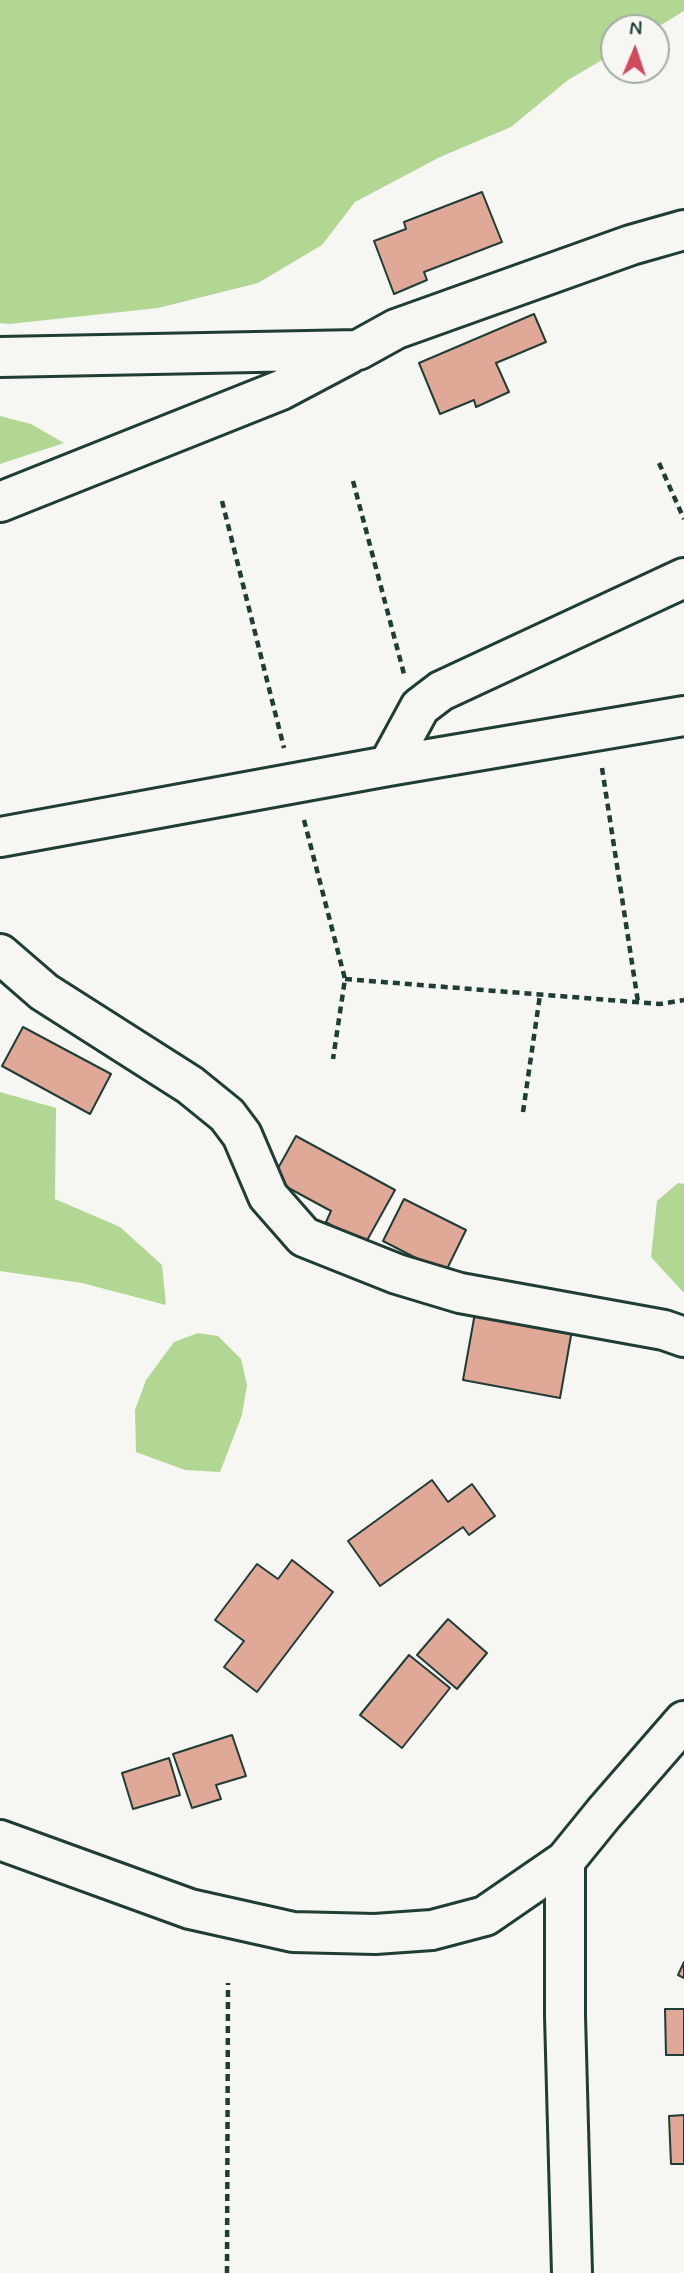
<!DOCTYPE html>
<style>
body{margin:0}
#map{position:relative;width:684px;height:2273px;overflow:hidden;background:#f6f6f2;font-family:Mynerve,sans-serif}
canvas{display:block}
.north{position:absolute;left:600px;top:14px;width:70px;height:70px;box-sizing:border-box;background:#f6f6f2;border:2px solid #a0aca6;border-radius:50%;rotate:2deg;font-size:19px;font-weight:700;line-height:28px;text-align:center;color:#1f3d34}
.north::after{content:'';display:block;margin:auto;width:24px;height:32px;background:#d1495b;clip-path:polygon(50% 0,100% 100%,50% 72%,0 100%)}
</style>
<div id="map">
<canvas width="684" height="2273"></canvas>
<div class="north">N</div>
</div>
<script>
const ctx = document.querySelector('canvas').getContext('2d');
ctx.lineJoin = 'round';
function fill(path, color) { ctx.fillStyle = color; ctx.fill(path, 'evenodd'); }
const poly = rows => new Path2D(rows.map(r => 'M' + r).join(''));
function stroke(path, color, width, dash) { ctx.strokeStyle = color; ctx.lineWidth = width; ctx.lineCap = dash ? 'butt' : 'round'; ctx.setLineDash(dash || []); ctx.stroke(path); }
fill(poly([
 [0,0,684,0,684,11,656,28,614,28,614,53,568,80,511,127,440,157,355,202,322,245,258,283,158,308,9,324,0,323],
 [0,416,31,424,64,443,0,464],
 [0,1092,56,1108,55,1199,120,1227,162,1265,166,1305,82,1283,0,1271],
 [678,1183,684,1184,684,1293,651,1257,657,1201],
 [198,1333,218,1336,241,1359,247,1385,242,1415,220,1472,185,1470,136,1452,135,1410,146,1380,174,1342]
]), '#b1d792');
const building = poly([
 [482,192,502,242,424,272,427,280,394,294,374,241,406,229,404,222,482,192],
 [534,314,546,342,496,363,509,392,476,407,474,400,440,414,419,363,534,314],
 [23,1027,111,1074,90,1114,2,1066,23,1027],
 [296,1136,395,1190,365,1244,326,1222,331,1211,272,1179,296,1136],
 [404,1199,466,1230,445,1273,383,1241,404,1199],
 [475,1313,572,1330,560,1398,463,1380,475,1313],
 [432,1480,448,1502,472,1484,495,1516,469,1535,463,1527,380,1586,348,1541,432,1480],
 [292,1560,333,1592,257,1692,224,1667,244,1641,215,1620,257,1564,278,1579,292,1560],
 [448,1619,487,1653,457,1689,417,1655,448,1619],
 [409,1655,450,1688,402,1748,360,1715,409,1655],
 [232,1735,246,1776,216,1785,221,1799,192,1808,173,1754,232,1735],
 [169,1758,180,1795,133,1809,122,1773,169,1758],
 [684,1962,684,1978,678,1975,684,1962],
 [665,2009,684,2009,684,2055,666,2055,665,2009],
 [684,2115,684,2164,671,2164,669,2116,684,2115]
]);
fill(building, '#e0a897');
stroke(building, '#1f3d34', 2);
const minor = poly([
 [0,357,358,350,396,329,631,245,684,230],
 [0,502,281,390,349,354],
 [388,766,420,707,441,691,684,578],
 [0,837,388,766,684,716],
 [0,954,44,992,190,1085,227,1115,242,1135,268,1196,304,1237,397,1274,460,1293,664,1330,684,1337],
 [0,1840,190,1909,293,1932,375,1934,432,1930,485,1916,565,1861,604,1813,684,1721],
 [565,1861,565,2016,572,2273]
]);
stroke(minor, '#1f3d34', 44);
stroke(poly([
 [659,463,684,519],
 [353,481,404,674],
 [222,501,284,748],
 [602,768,638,1002],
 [304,820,345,979,333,1059],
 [345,979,660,1004,684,1000],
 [523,1112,540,995],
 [227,2273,228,1983]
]), '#1f3d34', 4.5, [7, 5]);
stroke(minor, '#f6f6f2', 38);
</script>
